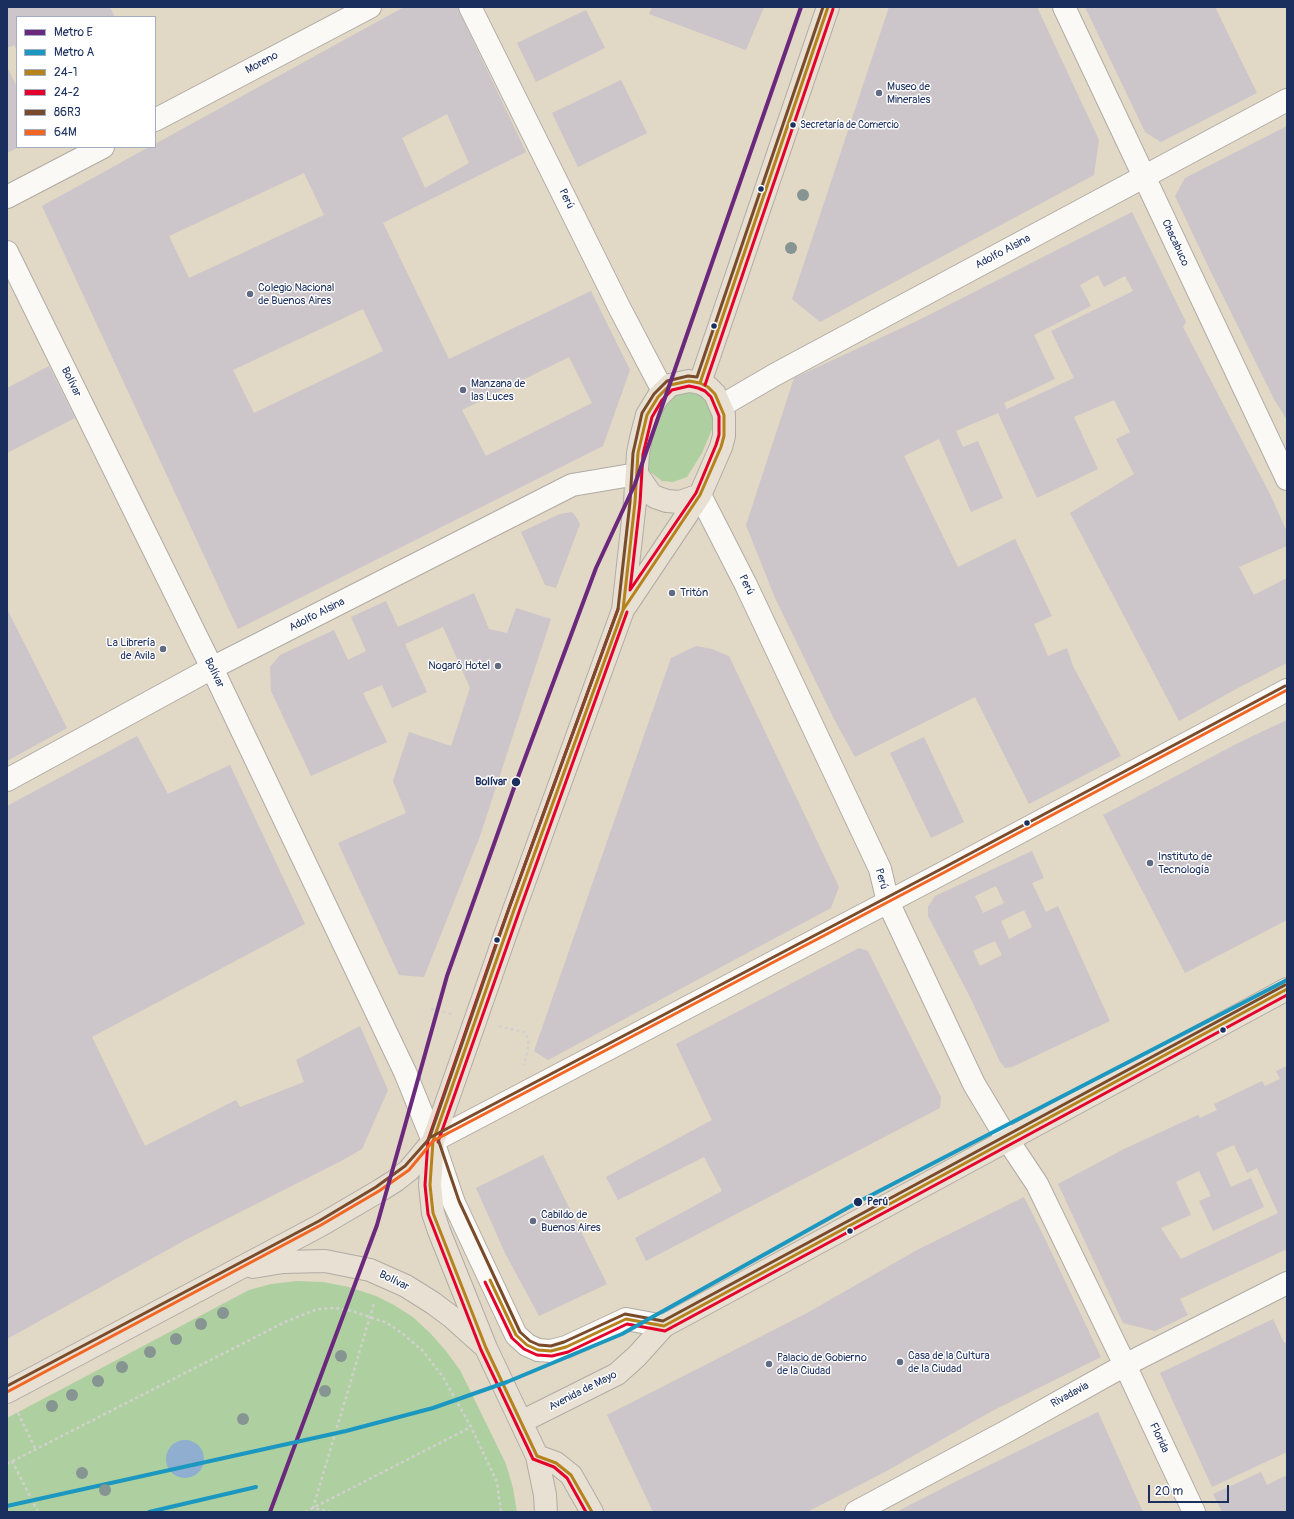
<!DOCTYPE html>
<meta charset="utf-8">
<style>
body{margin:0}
#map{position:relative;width:1294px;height:1519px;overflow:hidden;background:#e1d8c5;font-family:Pangolin,sans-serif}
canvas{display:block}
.frame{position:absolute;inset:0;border:8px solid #1b2f5e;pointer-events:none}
.legend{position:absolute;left:16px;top:16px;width:140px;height:132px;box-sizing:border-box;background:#fff;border:1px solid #a4acbf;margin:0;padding:5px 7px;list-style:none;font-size:12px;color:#1b2f5e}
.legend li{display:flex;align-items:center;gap:8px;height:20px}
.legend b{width:20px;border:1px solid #a4acbf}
.scale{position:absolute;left:1148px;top:1485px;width:81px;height:18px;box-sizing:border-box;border:2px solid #1b2f5e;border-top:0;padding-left:5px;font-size:12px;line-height:14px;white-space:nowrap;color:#1b2f5e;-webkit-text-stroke:3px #fff;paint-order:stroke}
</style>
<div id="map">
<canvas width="1294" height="1519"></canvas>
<div class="frame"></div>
<ul class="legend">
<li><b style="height:5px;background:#6b297e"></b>Metro E</li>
<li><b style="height:5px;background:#1c98c0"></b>Metro A</li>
<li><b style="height:5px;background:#b5821c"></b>24-1</li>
<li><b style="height:5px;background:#e4002b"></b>24-2</li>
<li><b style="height:5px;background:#7a4b2a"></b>86R3</li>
<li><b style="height:5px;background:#f26522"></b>64M</li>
</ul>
<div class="scale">20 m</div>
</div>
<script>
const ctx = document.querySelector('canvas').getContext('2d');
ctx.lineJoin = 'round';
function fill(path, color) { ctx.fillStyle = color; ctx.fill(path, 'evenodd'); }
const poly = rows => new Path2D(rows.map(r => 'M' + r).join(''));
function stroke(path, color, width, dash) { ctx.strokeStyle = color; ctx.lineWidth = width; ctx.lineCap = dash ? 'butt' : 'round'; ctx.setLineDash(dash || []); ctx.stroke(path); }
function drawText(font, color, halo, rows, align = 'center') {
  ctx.font = font + ' Pangolin,sans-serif'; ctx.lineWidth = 3; ctx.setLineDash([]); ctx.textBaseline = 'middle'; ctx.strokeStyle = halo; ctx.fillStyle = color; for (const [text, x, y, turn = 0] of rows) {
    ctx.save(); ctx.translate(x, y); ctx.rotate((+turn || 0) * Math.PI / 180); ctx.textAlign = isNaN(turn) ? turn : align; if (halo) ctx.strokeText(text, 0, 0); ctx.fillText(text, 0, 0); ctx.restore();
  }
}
fill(poly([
 [688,388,708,398,712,410,713,427,702,453,687,477,673,482,662,481,649,471,644,459,661,401],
 [297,1281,323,1282,349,1287,376,1296,394,1305,414,1318,431,1334,446,1351,460,1370,506,1464,513,1488,517,1512,7,1512,7,1418,249,1290,271,1284]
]), '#aed0a1');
fill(poly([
 '166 1459a19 19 0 1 1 38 0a19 19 0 1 1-38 0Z'
]), '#8faed0');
fill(poly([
 [7,7,110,7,115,17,76,17,75,16,72,17,17,17,17,50,14,45,7,48],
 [404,7,457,7,526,152,383,223,449,359,591,291,630,370,603,446,238,629,42,206,149,147,155,147,155,144],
 [447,114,469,163,425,188,402,138],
 [304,173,324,215,189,278,169,236],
 [363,309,383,351,254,413,233,370],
 [569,357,592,403,486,456,462,410],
 [652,7,764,7,746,50,649,14],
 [889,7,1037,7,1099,140,1094,175,820,322,792,299],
 [1085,7,1215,7,1257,93,1161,142,1145,132],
 [586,10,605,48,536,82,517,43],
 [7,67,17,87,17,147,19,147,7,153],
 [621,80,647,133,578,167,552,113],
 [1287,126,1287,420,1274,399,1208,266,1175,196,1185,178],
 [1132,212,1186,322,1183,327,1271,496,1287,532,1287,546,1239,567,1254,595,1287,578,1287,663,1236,689,1179,721,1070,513,1134,474,1116,439,1130,432,1114,400,1074,417,1098,469,1037,498,998,413,956,431,963,447,978,441,1003,498,971,512,939,439,904,456,958,567,1015,539,1052,616,1034,624,1048,656,1067,648,1073,666,1121,756,1029,804,975,697,855,757,835,721,775,598,746,525,794,378,919,320],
 [1098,275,1104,287,1125,276,1133,291,1051,331,1074,378,1007,409,1004,403,1055,379,1034,335,1091,306,1080,285],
 [49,366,75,418,7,453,7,388],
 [572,512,576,517,580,524,556,588,545,585,521,532,560,514],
 [474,593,489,629,507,633,516,608,551,619,480,836,424,977,399,975,338,843,406,813,393,781,409,732,451,746,470,688,443,627,405,644,427,692,392,708,382,685,363,693,387,742,311,776,271,691,270,667,280,655,334,630,348,660,366,651,351,617,386,601,398,627],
 [7,609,67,728,7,761],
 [696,646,712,649,729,656,839,887,831,908,548,1060,534,1051,671,658],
 [1287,720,1287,920,1185,973,1103,815,1238,743],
 [137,736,168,794,230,765,305,924,92,1037,145,1146,236,1100,240,1107,304,1082,296,1060,360,1026,388,1090,362,1149,343,1160,187,1239,7,1339,7,806],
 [924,737,964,822,931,838,890,753],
 [1032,851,1044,878,1032,883,1046,912,1058,906,1110,1021,1012,1067,1005,1068,1000,1062,971,999,928,916,928,907,935,896],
 [996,886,1004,903,983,913,975,896],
 [1024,910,1032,927,1009,939,1001,921],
 [995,941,1002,955,980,966,973,951],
 [859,948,868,951,941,1097,940,1108,646,1261,635,1238,722,1191,704,1157,618,1200,606,1177,712,1120,676,1044],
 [1287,1066,1287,1249,1180,1299,1188,1315,1155,1331,1123,1323,1058,1184,1124,1149,1198,1115,1200,1118,1217,1110,1214,1104,1262,1081,1265,1086,1280,1079,1276,1071],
 [1234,1145,1247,1173,1257,1168,1278,1213,1181,1259,1161,1228,1191,1215,1176,1182,1199,1171,1211,1196,1199,1201,1213,1231,1264,1207,1251,1178,1231,1187,1216,1153],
 [543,1155,607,1284,539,1316,505,1253,476,1188],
 [1024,1197,1047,1243,1101,1357,992,1411,883,1473,807,1512,653,1512,607,1415,807,1313,917,1250],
 [1273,1319,1284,1343,1287,1342,1287,1452,1212,1487,1160,1373],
 [1098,1412,1143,1512,896,1512,959,1480],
 [1261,1472,1267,1485,1287,1475,1287,1512,1222,1512,1213,1494]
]), '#ccc5c9');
const minor = poly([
 [470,7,619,307,663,391],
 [1064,7,1287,479],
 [155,120,370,7],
 [7,197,103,147],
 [7,252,212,668,405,1072,433,1141,454,1203,516,1335,527,1345,538,1350,551,1351,566,1347,626,1319,664,1326],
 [721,406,776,374,1287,100],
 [700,495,746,585,880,869,888,902,974,1084,1007,1139,1037,1184,1125,1365,1194,1512],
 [7,780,212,668,572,485,637,474],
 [433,1141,945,872,1287,690],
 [856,1512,1009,1430,1125,1365,1287,1283]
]);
const major = poly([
 [700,383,828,7],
 [637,474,650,493,655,497,667,501,680,502,700,495],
 [253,1267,283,1262,325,1261,370,1270,406,1286,433,1303,453,1318,482,1344],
 [7,1392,321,1225,379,1191,395,1181,409,1170,433,1141],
 [521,1422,617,1374,637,1356,664,1326,1287,989],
 [537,1456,556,1463,571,1475,592,1512],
 [546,1512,545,1495,537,1456,486,1348,439,1231,433,1213,430,1185,433,1141,514,910,623,610,700,495,721,447,724,436,724,415,715,394,708,387,700,383,689,381,670,385,658,397,647,415,641,438,638,453,635,502,623,610]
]);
stroke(minor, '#b0aba4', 24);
stroke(major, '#b0aba4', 24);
stroke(poly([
 [431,1009,452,1014],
 [499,1026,526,1033,529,1044,524,1065],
 [18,1413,35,1448],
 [12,1461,38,1512],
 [7,1464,287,1321,318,1309,335,1308,352,1311,387,1323,402,1333,423,1351,443,1377,471,1427,497,1482,501,1512],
 [305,1512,471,1427],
 [331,1512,313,1508,374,1303]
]), '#d2d0ce', 2.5, [3, 3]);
stroke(minor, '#faf9f6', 22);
stroke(major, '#e7e0d3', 22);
stroke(poly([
 [689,381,700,383,708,387,715,394,724,415,724,436,721,447,700,495,623,610,635,502,638,453,647,415,658,397,670,385,689,381],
 [700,383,828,7],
 [514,910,623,610],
 [514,910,623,610],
 [433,1141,430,1185,433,1213,486,1348,537,1456,556,1463,571,1475,592,1512],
 [433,1141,514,910],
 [433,1141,514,910],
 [490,1280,516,1335,527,1345,538,1350,551,1351,566,1347,626,1319,664,1326,1287,989]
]), '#b5821c', 3);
stroke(poly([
 [705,385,833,9],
 [689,386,698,388,705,391,711,397,719,416,719,435,716,445,696,493,630,590,640,503,643,454,652,417,662,400,672,390,689,386],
 [428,1140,425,1185,428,1214,481,1350,533,1459,554,1467,567,1478,586,1512],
 [428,1140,496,944,618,609],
 [438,1142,519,912,627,612],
 [485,1282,512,1338,524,1349,537,1355,552,1356,568,1352,627,1324,665,1331,1287,995]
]), '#e4002b', 3);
stroke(poly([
 [431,1137,943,868,1285,686],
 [438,1139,459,1201,520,1332,530,1341,539,1345,551,1346,564,1342,625,1314,663,1321,1285,985],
 [7,1386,319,1221,376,1187,405,1166,429,1139,509,908,618,609,630,502,633,453,642,413,654,394,667,381,688,376,697,377,823,7]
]), '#7a4b2a', 3);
stroke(poly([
 [7,1392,321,1225,379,1191,409,1170,433,1141,945,872,1287,690]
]), '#f26522', 3);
stroke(poly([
 [270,1512,377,1225,447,976,515,785,596,568,635,484,801,7]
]), '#6b297e', 4);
stroke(poly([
 [7,1506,346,1431,433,1408,507,1382,622,1334,860,1201,1287,980],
 [149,1512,256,1487]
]), '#1c98c0', 4);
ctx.fillStyle = '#869592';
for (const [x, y] of [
 [803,195],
 [791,248],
 [223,1313],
 [201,1324],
 [176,1339],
 [150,1352],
 [341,1356],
 [122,1367],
 [98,1381],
 [325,1391],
 [72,1395],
 [52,1406],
 [243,1419],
 [82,1473],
 [105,1490]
]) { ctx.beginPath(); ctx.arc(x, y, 6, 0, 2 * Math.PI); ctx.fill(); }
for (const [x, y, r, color] of [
 [879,93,4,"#606a82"],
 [793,125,3.5,"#1b2f5e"],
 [761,189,3.5,"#1b2f5e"],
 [250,294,4,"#606a82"],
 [714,326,3.5,"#1b2f5e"],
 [463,390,4,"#606a82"],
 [672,593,4,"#606a82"],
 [163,649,4,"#606a82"],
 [498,666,4,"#606a82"],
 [516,782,5,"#1b2f5e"],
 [1027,823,3.5,"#1b2f5e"],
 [1150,863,4,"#606a82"],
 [497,940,3.5,"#1b2f5e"],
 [1223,1030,3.5,"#1b2f5e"],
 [858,1202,5,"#1b2f5e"],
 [533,1221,4,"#606a82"],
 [850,1231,3.5,"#1b2f5e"],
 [900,1362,4,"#606a82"],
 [769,1364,4,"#606a82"]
]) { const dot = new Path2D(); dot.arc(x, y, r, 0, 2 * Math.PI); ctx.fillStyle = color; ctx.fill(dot); stroke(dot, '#fff', 1.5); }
drawText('10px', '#1b2f5e', '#fff', [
 ["Secretaría de Comercio",800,125]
], 'left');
drawText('11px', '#1b2f5e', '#fff', [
 ["Moreno",262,63,-28],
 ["Perú",566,199,64],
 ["Chacabuco",1175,243,65],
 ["Adolfo Alsina",1003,252,-28],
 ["Bolívar",71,382,64],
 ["Perú",746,585,64],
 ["Adolfo Alsina",317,615,-27],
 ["Bolívar",214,673,64],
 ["Perú",881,879,74],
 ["Bolívar",394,1281,26],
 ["Avenida de Mayo",583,1391,-27],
 ["Rivadavia",1070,1395,-29],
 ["Florida",1159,1438,65]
]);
drawText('11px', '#1b2f5e', '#fff', [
 ["Museo de",887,87],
 ["Minerales",887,100],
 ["Colegio Nacional",258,288],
 ["de Buenos Aires",258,301],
 ["Manzana de",471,384],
 ["las Luces",471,397],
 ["Tritón",680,593],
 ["La Librería",155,643,"right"],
 ["de Avila",155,656,"right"],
 ["Nogaró Hotel",490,666,"right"],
 ["Instituto de",1158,857],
 ["Tecnología",1158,870],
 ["Cabildo de",541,1215],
 ["Buenos Aires",541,1228],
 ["Casa de la Cultura",908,1356],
 ["de la Ciudad",908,1369],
 ["Palacio de Gobierno",777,1358],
 ["de la Ciudad",777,1371]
], 'left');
drawText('bold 11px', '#1b2f5e', '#fff', [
 ["Bolívar",507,782],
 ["Perú",867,1202,"left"]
], 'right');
</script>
